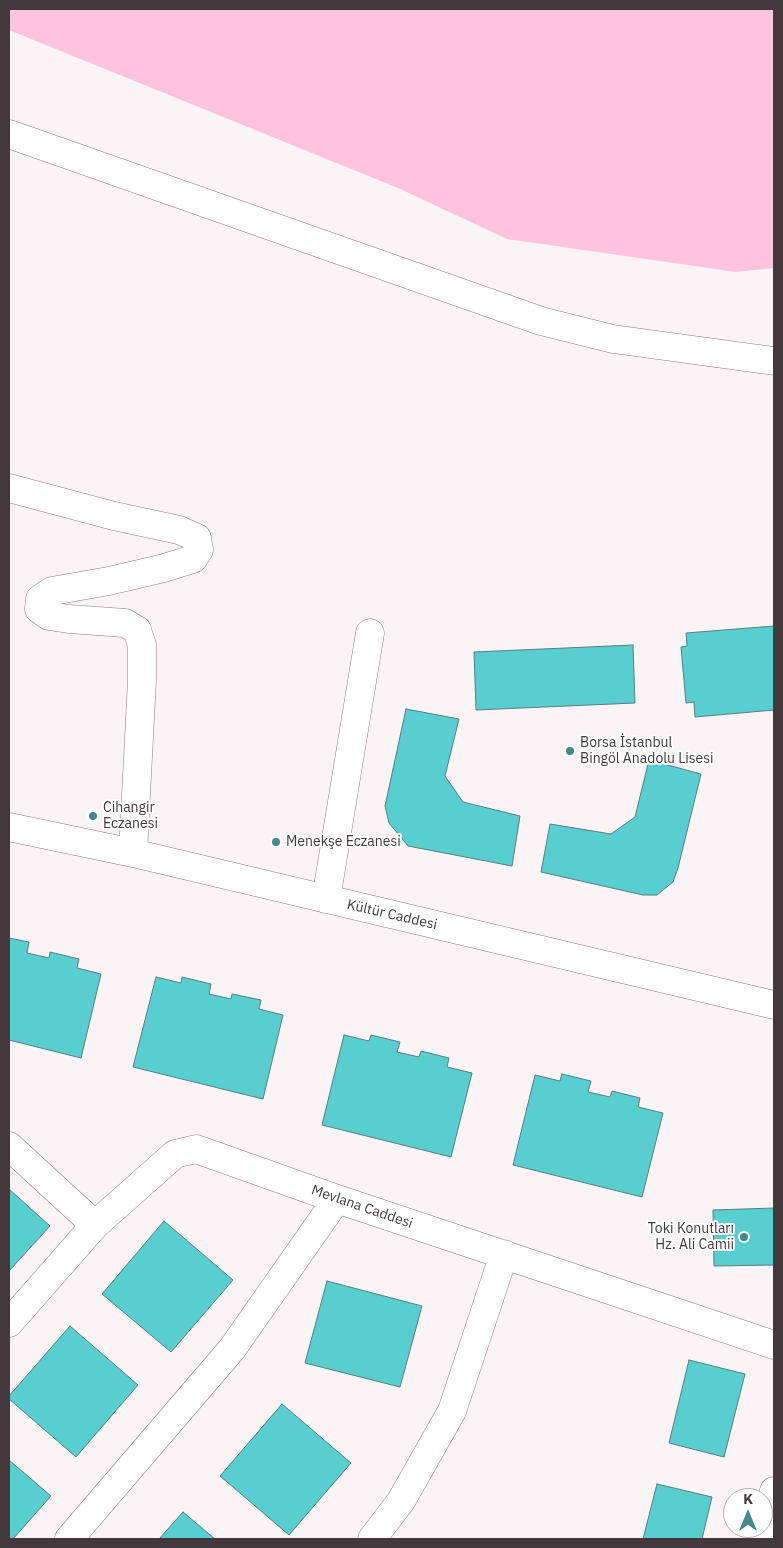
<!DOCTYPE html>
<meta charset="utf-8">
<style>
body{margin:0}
#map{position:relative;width:783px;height:1548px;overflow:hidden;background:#fbf4f7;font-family:"IBM Plex Sans",sans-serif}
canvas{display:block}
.frame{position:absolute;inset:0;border:10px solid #45383d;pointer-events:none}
.north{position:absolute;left:723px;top:1488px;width:50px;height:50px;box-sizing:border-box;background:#fff;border:1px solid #b5afb1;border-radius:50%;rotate:0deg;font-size:14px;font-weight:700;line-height:20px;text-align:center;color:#45383d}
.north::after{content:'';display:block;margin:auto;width:18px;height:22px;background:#428a8b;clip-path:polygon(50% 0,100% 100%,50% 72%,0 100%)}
</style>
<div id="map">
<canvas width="783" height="1548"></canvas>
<div class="frame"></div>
<div class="north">K</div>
</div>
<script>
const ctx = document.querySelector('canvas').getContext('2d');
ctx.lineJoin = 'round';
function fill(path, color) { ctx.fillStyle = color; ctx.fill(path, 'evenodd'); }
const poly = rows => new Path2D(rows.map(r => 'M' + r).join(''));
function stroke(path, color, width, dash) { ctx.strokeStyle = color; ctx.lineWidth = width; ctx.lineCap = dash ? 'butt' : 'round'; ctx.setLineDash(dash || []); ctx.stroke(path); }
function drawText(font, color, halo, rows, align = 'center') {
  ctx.font = font + ' "IBM Plex Sans",sans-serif'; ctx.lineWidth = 4; ctx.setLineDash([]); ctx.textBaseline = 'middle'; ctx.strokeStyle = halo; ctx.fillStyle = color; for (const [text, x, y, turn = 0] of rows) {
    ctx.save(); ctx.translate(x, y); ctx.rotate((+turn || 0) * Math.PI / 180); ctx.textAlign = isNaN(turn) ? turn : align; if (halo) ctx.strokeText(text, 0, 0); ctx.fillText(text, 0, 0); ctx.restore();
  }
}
fill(poly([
 [9,9,774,9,774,268,736,272,507,239,398,188,9,30]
]), '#fec3dd');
const building = poly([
 [774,626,774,710,695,717,694,702,686,703,681,647,687,646,686,633,774,626],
 [633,645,635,703,476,710,474,652,633,645],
 [406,709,459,719,445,776,463,802,520,816,512,866,408,846,389,823,385,806,406,709],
 [649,760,701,774,678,868,673,882,657,895,643,895,541,872,550,824,611,834,635,817,649,760],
 [9,938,29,942,27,953,49,958,50,952,79,959,77,968,101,974,81,1058,9,1040,9,938],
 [156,977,181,983,182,977,211,984,209,994,231,999,232,994,261,1000,259,1009,283,1015,263,1099,133,1067,156,977],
 [344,1035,369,1041,371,1035,400,1042,397,1052,419,1057,421,1051,449,1058,447,1067,472,1073,451,1157,322,1125,344,1035],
 [562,1074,591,1081,588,1092,610,1097,612,1091,640,1098,638,1107,663,1113,642,1197,513,1165,535,1075,560,1081,562,1074],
 [9,1189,50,1226,9,1271,9,1189],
 [774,1208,774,1265,714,1266,713,1210,774,1208],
 [164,1221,233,1280,171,1352,102,1294,164,1221],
 [327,1281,422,1306,400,1387,305,1363,327,1281],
 [70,1326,138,1385,76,1457,9,1399,9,1396,70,1326],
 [689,1360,745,1374,724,1457,669,1443,689,1360],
 [282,1404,351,1463,289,1535,220,1476,282,1404],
 [9,1460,51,1496,13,1539,9,1539,9,1460],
 [657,1484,712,1497,702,1539,643,1539,657,1484],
 [183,1512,215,1539,159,1539,183,1512]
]);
fill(building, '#58ced1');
stroke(building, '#587d7d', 1);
const minor = poly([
 [9,134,541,321,613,339,774,361],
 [9,488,114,516,179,530,197,538,199,550,193,559,164,568,109,581,52,591,40,599,39,609,49,616,69,619,125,623,137,630,142,645,142,680,133,853],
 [9,827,133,853,774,1005],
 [326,899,370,633],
 [9,1146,95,1225],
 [9,1323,95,1225,175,1154,196,1149,337,1199,774,1345],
 [69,1539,232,1349,337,1199],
 [372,1539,401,1501,452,1411,504,1254],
 [760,1539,774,1491]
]);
stroke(minor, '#957784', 29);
stroke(minor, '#fff', 28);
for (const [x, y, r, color] of [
 [570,751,5,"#428a8b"],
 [93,816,5,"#428a8b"],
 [276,842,5,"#428a8b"],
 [744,1237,5,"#428a8b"]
]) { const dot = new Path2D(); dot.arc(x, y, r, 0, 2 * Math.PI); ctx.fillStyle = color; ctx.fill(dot); stroke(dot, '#fff', 2); }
drawText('14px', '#45383d', '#fff', [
 ["Borsa İstanbul",580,743],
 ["Bingöl Anadolu Lisesi",580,759],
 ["Cihangir",103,808],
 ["Eczanesi",103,824],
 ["Menekşe Eczanesi",286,842],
 ["Toki Konutları",734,1229,"right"],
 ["Hz. Ali Camii",734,1245,"right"]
], 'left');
drawText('14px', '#45383d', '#fff', [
 ["Kültür Caddesi",392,915,13],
 ["Mevlana Caddesi",362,1207,19]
]);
</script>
